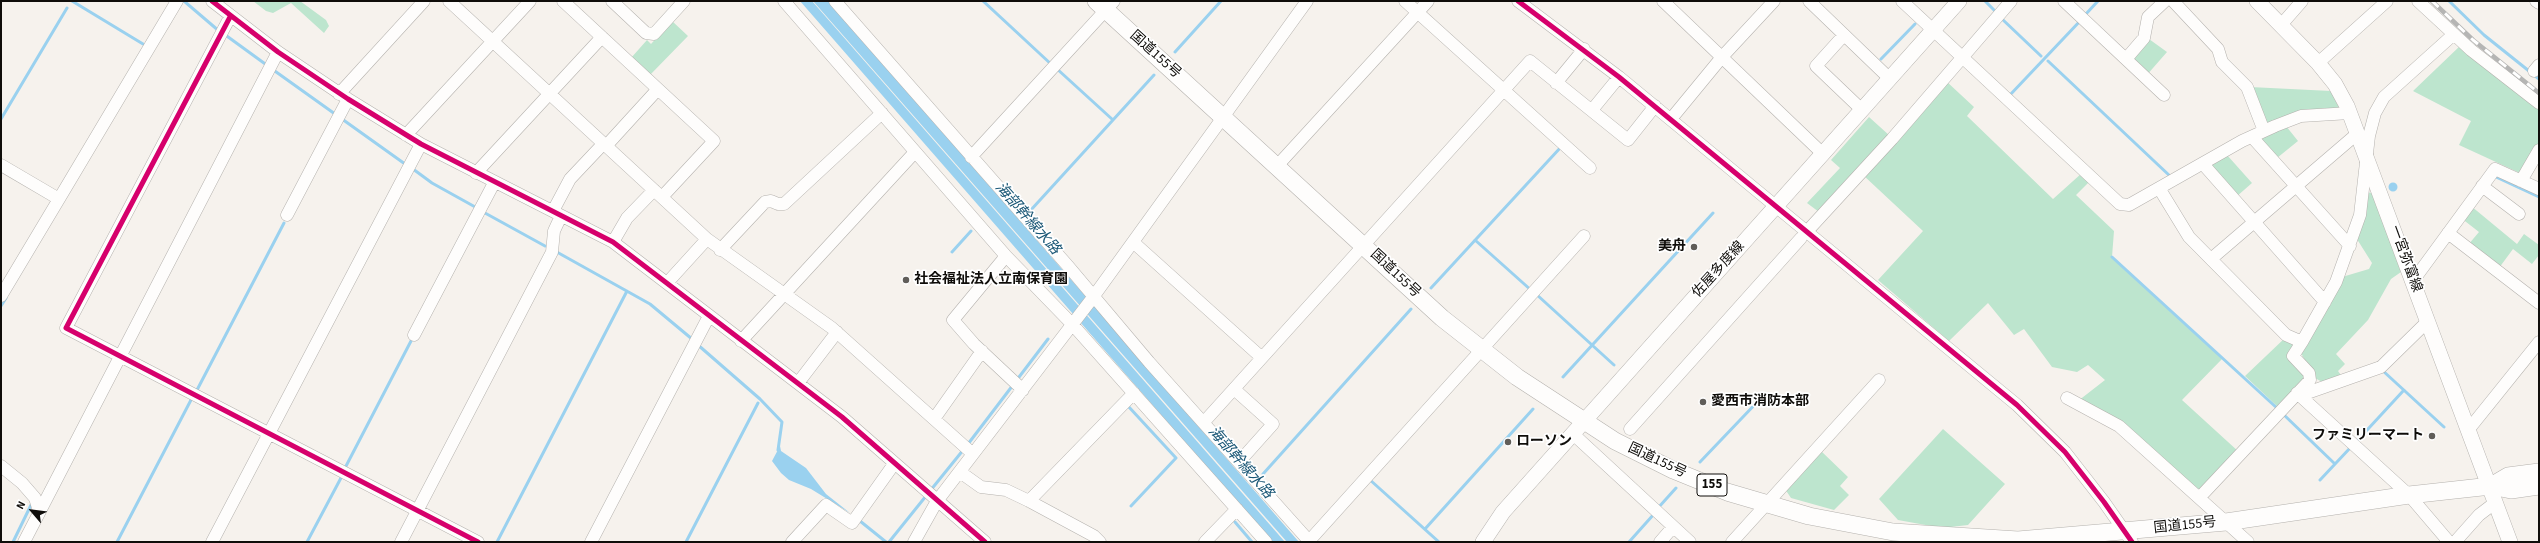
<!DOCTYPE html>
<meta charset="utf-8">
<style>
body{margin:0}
#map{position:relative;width:2540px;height:543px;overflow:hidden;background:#f6f2ed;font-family:"Source Sans 3",sans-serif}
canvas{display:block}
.frame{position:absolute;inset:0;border:2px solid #0f0d0a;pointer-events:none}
.north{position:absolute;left:12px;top:491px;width:40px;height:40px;-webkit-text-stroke:3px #fff;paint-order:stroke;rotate:298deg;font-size:11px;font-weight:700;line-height:16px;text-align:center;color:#0f0d0a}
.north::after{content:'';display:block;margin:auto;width:14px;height:18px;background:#0f0d0a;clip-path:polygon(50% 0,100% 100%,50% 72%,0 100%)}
</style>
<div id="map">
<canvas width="2540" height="543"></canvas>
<div class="frame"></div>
<div class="north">N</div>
</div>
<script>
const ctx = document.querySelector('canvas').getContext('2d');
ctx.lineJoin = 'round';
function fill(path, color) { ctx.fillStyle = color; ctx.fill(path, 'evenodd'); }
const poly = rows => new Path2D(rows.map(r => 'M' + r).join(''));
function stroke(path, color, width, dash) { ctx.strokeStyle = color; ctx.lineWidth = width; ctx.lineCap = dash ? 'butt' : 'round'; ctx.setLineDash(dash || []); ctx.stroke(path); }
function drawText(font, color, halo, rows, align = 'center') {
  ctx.font = font + ' "Source Sans 3","Noto Sans JP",sans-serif'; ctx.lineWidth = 3.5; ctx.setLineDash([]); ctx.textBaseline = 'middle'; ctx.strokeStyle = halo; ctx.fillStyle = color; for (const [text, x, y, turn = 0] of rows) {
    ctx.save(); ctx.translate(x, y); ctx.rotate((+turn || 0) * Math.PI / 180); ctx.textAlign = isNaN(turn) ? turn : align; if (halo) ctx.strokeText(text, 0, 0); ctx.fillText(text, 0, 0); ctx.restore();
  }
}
fill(poly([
 [253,1,300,1,326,20,329,26,324,33,291,3,273,13,266,11],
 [672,21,688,36,650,75,631,58,647,40,651,44],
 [2149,39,2167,52,2146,76,2131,61],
 [2461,45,2539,108,2539,144,2522,174,2459,145,2471,121,2413,91],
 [1946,81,1974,107,1967,116,2053,199,2082,173,2090,181,2076,195,2114,231,2112,257,2223,358,2182,400,2239,452,2200,494,2078,401,2105,380,2088,365,2077,372,2052,367,2024,329,2014,335,1988,303,1949,341,1878,280,1923,231,1863,175],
 [2250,87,2331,91,2340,110,2267,127],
 [1869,117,1890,136,1819,212,1807,203,1840,168,1831,160],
 [2286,126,2298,141,2277,158,2258,138],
 [2227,155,2252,183,2236,197,2210,168,2210,163],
 [2365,192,2372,193,2401,272,2391,279,2368,320,2336,354,2345,364,2338,371,2343,378,2324,383,2315,378,2301,353,2342,277,2369,269,2372,263,2355,236],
 [2471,206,2517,244,2524,234,2539,245,2539,255,2532,264,2513,249,2499,268,2468,245,2479,232,2461,218],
 [2286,337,2299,343,2290,357,2306,375,2306,380,2279,408,2245,376],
 [1943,429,2005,484,1968,525,1942,528,1898,520,1879,499],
 [1821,451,1848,477,1840,486,1849,495,1834,510,1791,498,1785,489]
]), '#bde5ce');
fill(poly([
 [800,1,812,1,1285,542,1272,542],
 [813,1,829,1,1299,542,1287,542],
 '2388.5 187a4.5 4.5 0 1 1 9 0a4.5 4.5 0 1 1-9 0Z',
 [780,446,781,451,806,468,826,494,850,513,811,489,789,480,781,473,772,461]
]), '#9ad1ef');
stroke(poly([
 [72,1,143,44],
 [184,1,219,31],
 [983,1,1052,65],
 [1985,1,1995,11],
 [2449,1,2484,35,2539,79],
 [2085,15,2098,1],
 [2001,18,2041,56],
 [224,34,268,66],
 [1175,52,1221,1],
 [1881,59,1915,24],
 [2048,61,2171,177],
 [1056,68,1113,120],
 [272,69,335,114],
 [2009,96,2081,20],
 [1,119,67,8],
 [342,119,405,164],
 [413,169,432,183,477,208],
 [2496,177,2539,197],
 [1030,211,1154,75],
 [485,213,545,246],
 [1475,240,1532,291],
 [555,251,650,304,692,339],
 [952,252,971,231],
 [2112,257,2278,409],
 [1431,288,1561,147],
 [1536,294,1614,365],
 [1,306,6,298],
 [698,345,760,399,782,422,778,450],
 [2382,370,2444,427],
 [1563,377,1713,213],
 [1016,381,1048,339],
 [197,390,284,223],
 [1126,407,1128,406,1176,458,1131,506],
 [2283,414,2335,464],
 [2356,442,2404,390],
 [968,444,1013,385],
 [1700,462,1762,397],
 [345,468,411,341],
 [1263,474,1411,309],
 [1369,479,1439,542],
 [2320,480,2351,447],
 [930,491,964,449],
 [1658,508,1676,488],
 [860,521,886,542],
 [1235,522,1252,542],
 [1425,529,1533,409],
 [13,542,31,505],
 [117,542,192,398],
 [307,542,342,476],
 [497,542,627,291],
 [686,542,758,403],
 [889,542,926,496],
 [1629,542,1654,514]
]), '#9ad1ef', 3);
const minor = poly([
 [212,1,278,52,348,99,421,144,613,242,842,417,985,542],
 [449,1,707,239,832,328,973,454],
 [563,1,714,141,662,197],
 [612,1,646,33,654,34,684,1],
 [784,1,1006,256,1072,324,1266,542],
 [835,1,1068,266,1149,362,1310,542],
 [1405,1,1590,168],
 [1518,1,1619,77,2017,405,2065,452,2104,502,2132,542],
 [1663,1,1822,153],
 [1809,1,1889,78],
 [1902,1,2120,204,2129,205,2159,188,2189,237,2286,335,2302,342,2293,356,2309,373,2310,380,2200,497],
 [2064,1,2164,95],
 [2173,1,2218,49,2222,62,2247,87,2264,131],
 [2418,1,2471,50,2539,103],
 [2536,1,2539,3],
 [230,17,66,328,478,542],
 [2281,25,2302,1],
 [1844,35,1816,66,1861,109],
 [2126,59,2144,38,2148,17,2165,1],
 [2318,63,2387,1],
 [2534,71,2539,65],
 [1556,83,1584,49],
 [339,94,424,1],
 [1592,110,1619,77],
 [1671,119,1722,57,1774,1],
 [406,135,530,1],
 [2252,137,2350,246],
 [606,146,658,89],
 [971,157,1114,1],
 [2203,164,2325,302],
 [1,165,59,199,1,296],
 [1277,166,1428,1],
 [476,173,602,37],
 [2521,181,2539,150],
 [2482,186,2519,214],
 [2159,188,2242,141,2275,126,2301,116,2350,113],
 [59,199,177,1],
 [553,211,570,179,604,143],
 [287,215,348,99],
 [1811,227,1892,139,2011,1],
 [2448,233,2539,303],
 [613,242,627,218,654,190],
 [1133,242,1261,357],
 [720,250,765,202,771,201,778,204,784,204,882,113],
 [1006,256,953,320,974,344,1023,390],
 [2211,259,2358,133],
 [2413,281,2495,169,2539,189],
 [667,283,707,239],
 [414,335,494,183],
 [741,341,915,152],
 [2302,342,2336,282,2360,215,2369,136,2375,113,2384,97,2454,34],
 [798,383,837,332],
 [1234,389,1273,424,1239,462],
 [2297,393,2409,495,2449,542],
 [2297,393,2307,393,2381,367,2427,322],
 [2067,398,2119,426,2248,542],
 [934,419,982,351],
 [1204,422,1530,61,1628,140,1655,106],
 [1630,429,1801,238],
 [2469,429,2539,342],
 [1572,433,1690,542],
 [1,466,22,483,35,498,39,511],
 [960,472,981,487,1006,490,1029,501,1094,536,1100,542],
 [1029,501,1134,393],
 [1309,541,1584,236],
 [24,542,278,52],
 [212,542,421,144],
 [401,542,552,252,554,231,561,216],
 [591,542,709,316],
 [792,542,826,505,852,523,894,464],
 [914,542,937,501,1091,300,1307,1],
 [1205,542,1237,509],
 [1660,542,1673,527],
 [1732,542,1879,380],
 [2455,542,2479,515,2496,502]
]);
const major = poly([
 [2257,1,2318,63,2335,84,2347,106,2510,542],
 [1483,542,1503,512,1959,1]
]);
const highway = poly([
 [1096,1,1442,318,1517,377,1615,441,1673,470,1727,492,1809,516,1893,532,2018,540,2226,522,2409,495,2491,486,2511,490,2539,486],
 [2491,486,2508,476,2539,472]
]);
stroke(minor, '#b4b1ad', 13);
stroke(major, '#b4b1ad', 16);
stroke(highway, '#b4b1ad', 18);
stroke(minor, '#fefdfc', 12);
stroke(major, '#fefdfc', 15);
stroke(highway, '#fefdfc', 17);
const rail = poly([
 [2432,1,2473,40,2539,93]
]);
stroke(rail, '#b5b5b4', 4.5);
stroke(rail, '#fff', 3, [9]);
stroke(poly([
 [212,1,278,52,348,99,421,144,613,242,842,417,985,542],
 [1518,1,1619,77,2017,405,2065,452,2104,502,2132,542],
 [230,17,66,328,478,542]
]), '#d6006c', 5);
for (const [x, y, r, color] of [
 [1694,247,4,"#605d59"],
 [906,280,4,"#605d59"],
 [1703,402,4,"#605d59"],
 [2432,436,4,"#605d59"],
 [1508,442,4,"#605d59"]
]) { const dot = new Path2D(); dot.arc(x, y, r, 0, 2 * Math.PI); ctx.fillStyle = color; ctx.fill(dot); stroke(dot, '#fff', 1.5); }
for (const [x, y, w] of [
 [1712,485,30]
]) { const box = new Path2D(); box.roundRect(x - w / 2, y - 11, w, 22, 3); ctx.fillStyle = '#fff'; ctx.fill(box); stroke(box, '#0f0d0a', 1); }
drawText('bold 13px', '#0f0d0a', null, [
 ["155",1712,485]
]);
drawText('14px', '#0f0d0a', '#fff', [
 ["国道155号",1155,55,42],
 ["一宮弥富線",2405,259,70],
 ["佐屋多度線",1719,270,-48],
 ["国道155号",1395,274,43],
 ["国道155号",1657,461,25],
 ["国道155号",2185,526,-6]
]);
drawText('bold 14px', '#0f0d0a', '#fff', [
 ["美舟",1686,247,"right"],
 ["社会福祉法人立南保育園",914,280],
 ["愛西市消防本部",1711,402],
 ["ファミリーマート",2424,436,"right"],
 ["ローソン",1516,442]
], 'left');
drawText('italic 15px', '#1a5776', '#fff', [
 ["海部幹線水路",1027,219,49],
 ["海部幹線水路",1240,463,49]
]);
</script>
